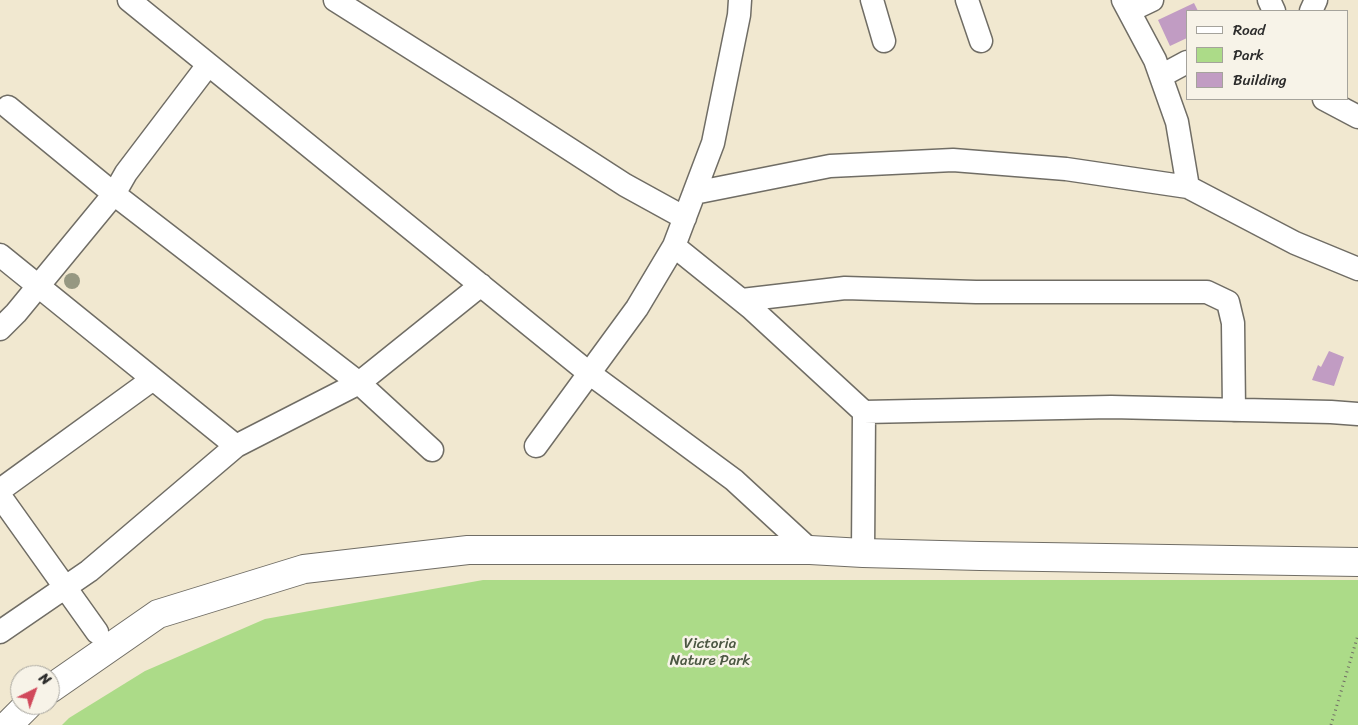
<!DOCTYPE html>
<style>
body{margin:0}
#map{position:relative;width:1358px;height:725px;overflow:hidden;background:#f1e8d0;font-family:Sriracha,sans-serif}
canvas{display:block}
.legend{position:absolute;left:1186px;top:10px;width:162px;height:90px;box-sizing:border-box;background:#f7f3e8;border:1px solid #a5a39c;margin:0;padding:6px 9px;list-style:none;font-size:15px;color:#2b2b2b}
.legend li{display:flex;align-items:center;gap:10px;height:25px}
.legend b{width:25px;border:1px solid #a5a39c}
.north{position:absolute;left:10px;top:665px;width:50px;height:50px;box-sizing:border-box;background:#f7f3e8;border:1px solid #a5a39c;border-radius:50%;rotate:42deg;font-size:14px;font-weight:700;line-height:20px;text-align:center;color:#2b2b2b}
.north::after{content:'';display:block;margin:auto;width:18px;height:22px;background:#d1495b;clip-path:polygon(50% 0,100% 100%,50% 72%,0 100%)}
</style>
<div id="map">
<canvas width="1358" height="725"></canvas>
<ul class="legend">
<li><b style="height:6px;background:#fff"></b>Road</li>
<li><b style="height:14px;background:#acdb88"></b>Park</li>
<li><b style="height:14px;background:#c19cc3"></b>Building</li>
</ul>
<div class="north">N</div>
</div>
<script>
const ctx = document.querySelector('canvas').getContext('2d');
ctx.lineJoin = 'round';
function fill(path, color) { ctx.fillStyle = color; ctx.fill(path, 'evenodd'); }
const poly = rows => new Path2D(rows.map(r => 'M' + r).join(''));
function stroke(path, color, width, dash) { ctx.strokeStyle = color; ctx.lineWidth = width; ctx.lineCap = dash ? 'butt' : 'round'; ctx.setLineDash(dash || []); ctx.stroke(path); }
function drawText(font, color, halo, rows, align = 'center') {
  ctx.font = font + ' Sriracha,sans-serif'; ctx.lineWidth = 5; ctx.setLineDash([]); ctx.textBaseline = 'middle'; ctx.strokeStyle = halo; ctx.fillStyle = color; for (const [text, x, y, turn = 0] of rows) {
    ctx.save(); ctx.translate(x, y); ctx.rotate((+turn || 0) * Math.PI / 180); ctx.textAlign = isNaN(turn) ? turn : align; if (halo) ctx.strokeText(text, 0, 0); ctx.fillText(text, 0, 0); ctx.restore();
  }
}
fill(poly([
 [483,580,1358,580,1358,725,62,725,69,718,145,671,265,619]
]), '#acdb88');
fill(poly([
 [1194,3,1198,11,1187,11,1187,38,1170,46,1158,20],
 [1329,351,1344,357,1334,386,1312,380,1318,365,1321,367]
]), '#c19cc3');
const minor = poly([
 [129,0,589,373,734,480,810,550],
 [335,0,506,108,625,185,685,218],
 [872,0,884,41],
 [967,0,981,41],
 [1123,0,1155,60,1177,122,1188,187,1295,243,1358,269],
 [1269,0,1274,11],
 [1129,11,1152,0],
 [1311,11,1316,0],
 [1161,76,1187,62],
 [1324,99,1358,117],
 [8,107,114,194,359,383,432,450],
 [694,193,830,166,953,160,1066,169,1188,187],
 [674,246,751,308,864,412,863,553],
 [0,255,236,446],
 [742,300,845,288,976,292,1207,292,1228,302,1233,323,1234,410],
 [0,329,16,313,114,194,126,173,208,65],
 [864,412,1111,407,1331,412,1358,414],
 [536,446,637,308,674,246,713,143,739,15,740,0],
 [0,490,153,379],
 [0,496,97,632],
 [0,632,89,571,236,446,359,383,481,285]
]);
const tertiary = poly([
 [50,689,158,614,304,569,468,550,810,550,863,553,980,556,1358,562],
 [8,725,28,705]
]);
stroke(minor, '#706d65', 25);
stroke(tertiary, '#706d65', 30);
stroke(poly([
 [1331,725,1358,635]
]), '#706d65', 3, [1, 4]);
stroke(minor, '#fff', 22);
stroke(tertiary, '#fff', 28);
ctx.fillStyle = '#969882';
for (const [x, y] of [
 [72,281]
]) { ctx.beginPath(); ctx.arc(x, y, 8, 0, 2 * Math.PI); ctx.fill(); }
drawText('15px', '#4b5742', '#f7f3e8', [
 ["Victoria",710,644],
 ["Nature Park",710,661]
]);
</script>
